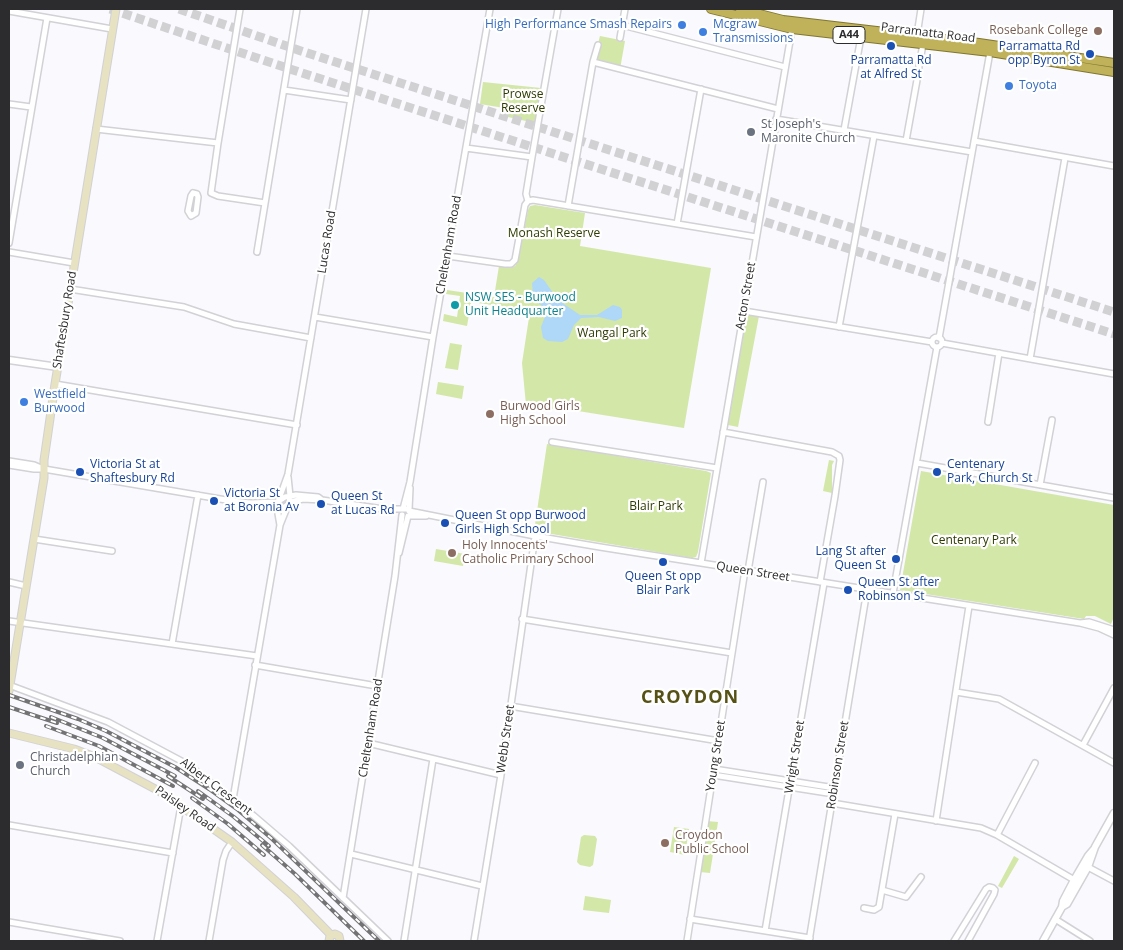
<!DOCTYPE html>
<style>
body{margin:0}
#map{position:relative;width:1123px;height:950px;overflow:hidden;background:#faf9fd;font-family:"Open Sans",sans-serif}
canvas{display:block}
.frame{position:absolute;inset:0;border:10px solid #2c2b2d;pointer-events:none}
</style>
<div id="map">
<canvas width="1123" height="950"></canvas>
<div class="frame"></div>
</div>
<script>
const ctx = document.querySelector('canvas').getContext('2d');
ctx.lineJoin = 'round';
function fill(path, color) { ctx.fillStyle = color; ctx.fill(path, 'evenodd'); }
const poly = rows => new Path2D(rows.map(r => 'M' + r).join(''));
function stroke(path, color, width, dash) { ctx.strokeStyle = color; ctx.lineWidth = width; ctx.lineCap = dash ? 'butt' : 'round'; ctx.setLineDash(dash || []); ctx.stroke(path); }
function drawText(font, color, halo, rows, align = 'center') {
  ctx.font = font + ' "Open Sans",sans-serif'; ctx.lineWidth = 4.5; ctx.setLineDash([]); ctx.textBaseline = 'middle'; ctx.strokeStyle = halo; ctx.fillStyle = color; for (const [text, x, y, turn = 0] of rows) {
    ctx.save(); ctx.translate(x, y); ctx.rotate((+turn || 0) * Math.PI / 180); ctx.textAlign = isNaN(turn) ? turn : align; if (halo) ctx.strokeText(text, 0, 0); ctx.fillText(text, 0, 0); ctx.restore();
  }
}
fill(poly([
 [600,36,625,41,620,69,593,62],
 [483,82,541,88,535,123,508,117,510,109,480,104],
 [535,205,585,213,580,246,711,268,684,428,553,407,553,409,526,405,522,363,530,311,472,302,473,298,465,296,464,300,471,303,467,326,443,321,444,314,457,317,460,296,446,294,447,290,494,297,499,266,510,268,515,266,518,261,528,210,530,206],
 [747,313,759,316,738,427,728,425],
 [450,343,462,345,458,370,445,368],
 [438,382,464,386,462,399,436,394],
 [547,444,706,471,711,473,698,552,696,557,692,558,534,531],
 [829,460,834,461,832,465,832,493,823,491],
 [921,471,1114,505,1114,617,1111,624,1095,616,1086,616,1084,619,900,590],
 [436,549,465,554,463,566,434,561],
 [707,821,718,822,710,873,700,872],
 [674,827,689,829,685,855,670,852],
 [584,835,595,836,597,839,593,865,590,867,580,865,577,862,581,837],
 [1014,856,1019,859,1002,888,998,886],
 [585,896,611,900,609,913,583,910]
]), '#d3e7a8');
fill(poly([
 [539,277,544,280,558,300,580,315,597,315,613,305,620,307,622,310,622,318,615,321,599,317,581,318,574,325,568,339,562,342,548,341,543,338,541,327,546,314,545,308,537,302,533,296,532,283]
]), '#afd7f8');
stroke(poly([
 [110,9,293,70,1114,334],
 [179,9,298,50,1114,312]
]), '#d1d0d3', 9, [9, 4.5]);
const minor = poly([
 [240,9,218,143,211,193,218,196,265,203],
 [9,11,112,29],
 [622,25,785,67],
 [917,35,921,9],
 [620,38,625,9],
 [593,62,778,109],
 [918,72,923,44],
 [284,90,351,100],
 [9,104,31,107],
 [776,119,972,152],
 [96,129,218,143],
 [844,130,861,37],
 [906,141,917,80],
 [974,141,1114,166],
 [466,148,532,157],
 [193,193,197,194,198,197,196,213,191,216,188,211,191,196,193,193],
 [528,201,533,200,756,237],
 [568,206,593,62,598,45],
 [677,224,701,89],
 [9,243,47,18],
 [9,252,74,263],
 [257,252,297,9],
 [448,256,505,264,511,264,515,260,525,205,528,201,526,194,532,157,558,9],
 [70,289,184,307,234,324,311,338],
 [744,311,932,342],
 [315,317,433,337],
 [839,327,874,136],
 '932 342a5 5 0 1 1 10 0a5 5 0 1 1-10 0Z',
 [939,338,990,52],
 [942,343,1114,374],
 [1030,359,1065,158],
 [55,384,297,425],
 [988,422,999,353],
 [723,432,832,452,839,456,840,460,835,496,820,582],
 [552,442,717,468],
 [9,461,34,465,41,468],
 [917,463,1114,498],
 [9,465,34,469,44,469,232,501,250,503,278,502],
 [1040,485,1052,420],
 [279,501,285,497,296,495,318,497,322,500],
 [278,502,288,474,366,9],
 [290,502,303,499,322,500,383,509,406,509],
 [250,503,254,506,281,509,289,504,290,496,288,477],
 [277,508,280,525],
 [403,509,410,482,433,337,490,9],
 [409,510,410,488],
 [409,511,535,536,600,547,1080,623,1099,628,1114,635],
 [409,516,426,516],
 [34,539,112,551],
 [399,553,408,516],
 [701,563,792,29],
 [748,571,763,482],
 [9,582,26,586],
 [893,593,937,347],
 [522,619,732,653],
 [9,621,257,656],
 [1080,623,1089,622,1114,630],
 [172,644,198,495],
 [255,665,377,686],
 [9,685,108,722,187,764,254,816,289,846,388,941],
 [956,692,999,699,1114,763],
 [510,706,719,741],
 [368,743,501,775],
 [1083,745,1114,688],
 [714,769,835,788],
 [713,775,834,794],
 [233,799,280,525,288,505],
 [832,803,981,828,997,835,1076,881],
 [936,821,969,606],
 [9,825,173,853],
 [997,835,1035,763],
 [351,854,482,886],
 [1086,866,1114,881],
 [882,890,906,897,921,877],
 [343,898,395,576,402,515],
 [864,908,874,910,879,907,895,814],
 [690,919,810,938],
 [1055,919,1090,941],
 [9,922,120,941],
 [765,931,824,583],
 [157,941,181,806],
 [209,941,223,860,226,851,232,842],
 [404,941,433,759],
 [474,941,501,775,535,536],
 [687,941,745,570],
 [809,941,867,590],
 [954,941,986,889,989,887,993,888,995,890,994,894,968,941]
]);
const tertiary = poly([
 [9,360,58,367],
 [1062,907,1067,904,1088,867,1095,847,1114,813],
 [1043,941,1062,907,1063,901,1074,880,1088,856,1094,849]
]);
const secondary = poly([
 [9,691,44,478,44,460,55,384,116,9],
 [9,733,74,749,95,757,159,791,232,842,294,897,331,935],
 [329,941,330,936,335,934,339,936,340,941]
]);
const trunk = poly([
 [711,9,792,29,990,52,1114,72],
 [740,9,783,20,979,43,1114,63]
]);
stroke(minor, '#d2d1d5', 8);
stroke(tertiary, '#d2d1d5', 9);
stroke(secondary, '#d2d1d5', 9);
stroke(trunk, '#817630', 10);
stroke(minor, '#fff', 5);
stroke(tertiary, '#fff', 6);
stroke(secondary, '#e7e2c1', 7);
stroke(trunk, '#bfb25a', 8);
const rail = poly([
 [9,695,78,719,106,731,175,767,209,789,238,810,271,838,379,941],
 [9,707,57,723],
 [51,717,103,738,175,776],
 [46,726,99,746,173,786],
 [168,776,203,799],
 [198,791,234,817,269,846],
 [192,798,228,824,264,855],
 [262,845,295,874,364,941]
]);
stroke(rail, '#737274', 4);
stroke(rail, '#fff', 2, [5.5]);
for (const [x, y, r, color] of [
 [682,25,5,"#3f7fe0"],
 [1098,31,5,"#8d6e63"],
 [703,32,5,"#3f7fe0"],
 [891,46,5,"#1a4fb4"],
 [1090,54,5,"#1a4fb4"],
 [1009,86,5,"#3f7fe0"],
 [751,132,5,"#6b7280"],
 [455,305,5,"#0f9aa8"],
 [24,402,5,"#3f7fe0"],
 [490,414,5,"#8d6e63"],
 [80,472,5,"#1a4fb4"],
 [937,472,5,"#1a4fb4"],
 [214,501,5,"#1a4fb4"],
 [321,504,5,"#1a4fb4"],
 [445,523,5,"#1a4fb4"],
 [452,553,5,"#8d6e63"],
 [896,559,5,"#1a4fb4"],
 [663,562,5,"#1a4fb4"],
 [848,590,5,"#1a4fb4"],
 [20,765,5,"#6b7280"],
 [665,843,5,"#8d6e63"]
]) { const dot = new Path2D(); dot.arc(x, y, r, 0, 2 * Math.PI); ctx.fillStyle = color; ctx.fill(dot); stroke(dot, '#fff', 2); }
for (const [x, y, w] of [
 [849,35,32]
]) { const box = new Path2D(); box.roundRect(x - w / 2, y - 8.5, w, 17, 4); ctx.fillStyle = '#fff'; ctx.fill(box); stroke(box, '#2c2b2d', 1); }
drawText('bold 11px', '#2c2b2d', null, [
 ["A44",849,35]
]);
drawText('12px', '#366cbe', '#fff', [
 ["High Performance Smash Repairs",672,25,"right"],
 ["Mcgraw",713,25],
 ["Transmissions",713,39],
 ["Toyota",1019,86],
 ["Westfield",34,395],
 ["Burwood",34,409]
], 'left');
drawText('12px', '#785e54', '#fff', [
 ["Rosebank College",1088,31,"right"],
 ["Burwood Girls",500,407],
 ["High School",500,421],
 ["Holy Innocents'",462,546],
 ["Catholic Primary School",462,560],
 ["Croydon",675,836],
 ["Public School",675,850]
], 'left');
drawText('12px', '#2c2b2d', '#fff', [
 ["Parramatta Road",928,33,7],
 ["Lucas Road",327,242,-81],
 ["Cheltenham Road",449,245,-80],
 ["Acton Street",746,296,-80],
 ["Shaftesbury Road",65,320,-81],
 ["Queen Street",753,572,9],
 ["Cheltenham Road",371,728,-81],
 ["Webb Street",506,739,-82],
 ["Young Street",716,756,-81],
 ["Wright Street",795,757,-81],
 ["Robinson Street",838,765,-81],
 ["Albert Crescent",216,787,37],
 ["Paisley Road",185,809,35]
]);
drawText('12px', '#164399', '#fff', [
 ["Parramatta Rd",1080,47,"right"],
 ["opp Byron St",1080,61,"right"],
 ["Parramatta Rd",891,61,"center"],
 ["at Alfred St",891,75,"center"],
 ["Victoria St at",90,465],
 ["Shaftesbury Rd",90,479],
 ["Centenary",947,465],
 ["Park, Church St",947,479],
 ["Victoria St",224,494],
 ["at Boronia Av",224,508],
 ["Queen St",331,497],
 ["at Lucas Rd",331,511],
 ["Queen St opp Burwood",455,516],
 ["Girls High School",455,530],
 ["Lang St after",886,552,"right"],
 ["Queen St",886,566,"right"],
 ["Queen St opp",663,577,"center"],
 ["Blair Park",663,591,"center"],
 ["Queen St after",858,583],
 ["Robinson St",858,597]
], 'left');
drawText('12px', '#2e3b01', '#fff', [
 ["Prowse",523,95],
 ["Reserve",523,109],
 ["Monash Reserve",554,234],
 ["Wangal Park",612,334],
 ["Blair Park",656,507],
 ["Centenary Park",974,541]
]);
drawText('12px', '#5b616d', '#fff', [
 ["St Joseph's",761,125],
 ["Maronite Church",761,139],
 ["Christadelphian",30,758],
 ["Church",30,772]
], 'left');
drawText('12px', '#0d838f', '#fff', [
 ["NSW SES - Burwood",465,298],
 ["Unit Headquarter",465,312]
], 'left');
ctx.letterSpacing = '1px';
drawText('bold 18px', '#565114', '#fff', [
 ["CROYDON",690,698]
]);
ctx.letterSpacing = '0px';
</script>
